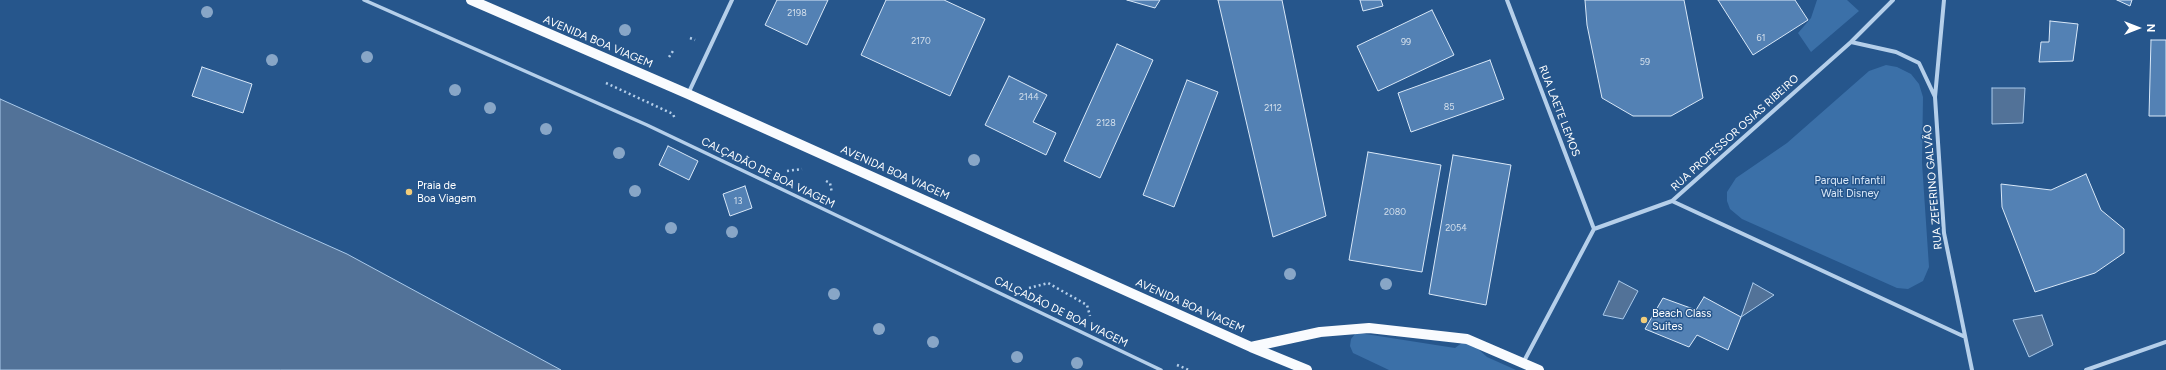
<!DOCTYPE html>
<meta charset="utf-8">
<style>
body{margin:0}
#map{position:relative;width:2166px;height:370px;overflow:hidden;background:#26568c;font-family:Figtree,sans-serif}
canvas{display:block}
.north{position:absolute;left:2118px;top:8px;width:40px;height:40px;-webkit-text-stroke:3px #26568c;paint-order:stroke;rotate:90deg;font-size:11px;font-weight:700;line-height:16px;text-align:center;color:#fff}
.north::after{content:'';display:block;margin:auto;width:14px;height:18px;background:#fff;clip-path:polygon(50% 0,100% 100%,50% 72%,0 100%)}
</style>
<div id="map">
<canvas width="2166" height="370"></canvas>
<div class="north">N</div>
</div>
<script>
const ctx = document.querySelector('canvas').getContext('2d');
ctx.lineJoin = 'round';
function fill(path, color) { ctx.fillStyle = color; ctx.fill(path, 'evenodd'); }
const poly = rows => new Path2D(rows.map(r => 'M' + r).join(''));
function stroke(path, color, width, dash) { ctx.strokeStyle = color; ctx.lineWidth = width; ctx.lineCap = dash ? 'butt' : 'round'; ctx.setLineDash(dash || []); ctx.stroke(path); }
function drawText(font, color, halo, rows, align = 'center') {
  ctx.font = font + ' Figtree,sans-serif'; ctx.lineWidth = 3; ctx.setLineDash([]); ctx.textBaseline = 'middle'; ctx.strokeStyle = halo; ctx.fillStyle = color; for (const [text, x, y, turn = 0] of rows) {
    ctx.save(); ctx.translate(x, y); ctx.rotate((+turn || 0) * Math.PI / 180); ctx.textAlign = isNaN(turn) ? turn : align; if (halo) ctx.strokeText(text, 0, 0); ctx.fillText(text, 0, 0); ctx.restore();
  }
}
fill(poly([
 [1817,0,1847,0,1859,11,1811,52,1798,33,1811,18],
 [1886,65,1897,67,1911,74,1919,84,1923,97,1922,163,1929,267,1923,281,1908,289,1897,288,1742,219,1730,209,1727,201,1727,192,1736,178,1787,143,1869,71],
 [1359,333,1455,348,1467,339,1487,357,1516,370,1389,370,1353,353,1350,346,1351,339,1355,334]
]), '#3b70a8');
const water = poly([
 [1992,88,2025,88,2023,123,1992,124,1992,88],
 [0,99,347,254,561,370,0,370,0,99],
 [1619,281,1638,291,1623,319,1603,315,1619,281],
 [1753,283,1774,295,1741,317,1753,283],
 [2042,315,2053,345,2029,357,2013,320,2042,315]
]);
fill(water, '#527298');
stroke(water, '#aacaeb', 1);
const building = poly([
 [777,0,828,0,807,45,765,25,777,0],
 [886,0,944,0,985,19,950,96,861,55,886,0],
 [1127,0,1160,0,1155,8,1127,0],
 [1218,0,1282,0,1326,216,1273,237,1218,0],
 [1360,0,1381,0,1383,6,1363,11,1360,0],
 [1585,0,1684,0,1703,98,1671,116,1633,116,1602,98,1587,25,1585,0],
 [1718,0,1795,0,1808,20,1753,55,1718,0],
 [2117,0,2132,0,2130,6,2117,0],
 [1432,10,1454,55,1378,91,1357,46,1432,10],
 [2050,21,2078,24,2073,61,2039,62,2041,42,2049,42,2050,21],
 [2151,40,2166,40,2166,116,2149,116,2151,40],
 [1117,44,1153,60,1100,178,1064,161,1117,44],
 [1490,60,1504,99,1411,132,1398,93,1490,60],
 [202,67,252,84,243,113,192,96,202,67],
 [1009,76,1047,95,1033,122,1056,133,1046,155,985,125,1009,76],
 [1187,80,1218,92,1174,207,1143,195,1187,80],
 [668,146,698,161,689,180,659,165,668,146],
 [1368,152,1441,165,1422,272,1349,260,1368,152],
 [1453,155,1511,165,1486,305,1429,294,1453,155],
 [2086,174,2101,210,2124,229,2124,253,2095,273,2035,292,2002,207,2001,184,2051,190,2086,174],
 [745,186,752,208,730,216,723,194,745,186],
 [1704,297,1741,317,1728,350,1697,335,1689,347,1645,329,1663,298,1696,310,1704,297]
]);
fill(building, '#5381b4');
stroke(building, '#d9e8f8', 1);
stroke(poly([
 [690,38,695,40],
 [669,57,673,51],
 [606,83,673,114,675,119],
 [787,171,802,169],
 [826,181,830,183,832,193],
 [1029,288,1048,283,1087,305,1090,316],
 [1177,365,1189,370]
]), '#b5cfea', 2.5, [2, 3]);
stroke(poly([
 [364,0,647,125,1161,370]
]), '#b5cfea', 3.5);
stroke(poly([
 [1507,0,1594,229],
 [1944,0,1935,97,1944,233,1972,370],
 [1851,42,1896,52,1919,63,1935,97],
 [688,94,732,0],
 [1672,201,1963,336],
 [1523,363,1594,229,1672,201,1851,42,1893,0],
 [2086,370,2166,342]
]), '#b5cfea', 4);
stroke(poly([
 [471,0,688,94,1251,347,1307,370],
 [1251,347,1320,332,1369,328,1467,339,1539,370]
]), '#f9fbfe', 10);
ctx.fillStyle = '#88a6c7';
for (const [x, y] of [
 [207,12],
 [625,30],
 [367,57],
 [272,60],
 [455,90],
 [490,108],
 [546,129],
 [619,153],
 [974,160],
 [635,191],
 [671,228],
 [732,232],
 [1290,274],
 [1386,284],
 [834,294],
 [879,329],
 [933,342],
 [1017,357],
 [1077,363]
]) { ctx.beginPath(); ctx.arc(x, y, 6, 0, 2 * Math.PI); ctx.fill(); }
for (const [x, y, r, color] of [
 [409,192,4,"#f3cd7a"],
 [1644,320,4,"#f3cd7a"]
]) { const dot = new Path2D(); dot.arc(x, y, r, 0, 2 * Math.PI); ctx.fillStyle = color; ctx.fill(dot); stroke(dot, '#26568c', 1.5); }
drawText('9px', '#d4e0ec', null, [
 ["2198",797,13],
 ["61",1761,38],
 ["2170",921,41],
 ["99",1406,42],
 ["59",1645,62],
 ["2144",1029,97],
 ["85",1449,107],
 ["2112",1273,108],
 ["2128",1106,123],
 ["13",738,201],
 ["2080",1395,212],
 ["2054",1456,228]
]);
drawText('11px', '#fff', '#26568c', [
 ["AVENIDA BOA VIAGEM",598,42,23],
 ["RUA LAETE LEMOS",1559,111,69],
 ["RUA PROFESSOR OSIAS RIBEIRO",1735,133,-42],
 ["CALÇADÃO DE BOA VIAGEM",768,173,26],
 ["AVENIDA BOA VIAGEM",895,173,24],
 ["RUA ZEFERINO GALVÃO",1933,187,-95],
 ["AVENIDA BOA VIAGEM",1190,306,24],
 ["CALÇADÃO DE BOA VIAGEM",1061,312,26]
]);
drawText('11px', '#d9e8f8', '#26568c', [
 ["Parque Infantil",1850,181],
 ["Walt Disney",1850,194]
]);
drawText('11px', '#fff', '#26568c', [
 ["Praia de",417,186],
 ["Boa Viagem",417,199],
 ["Beach Class",1652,314],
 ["Suites",1652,327]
], 'left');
</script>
